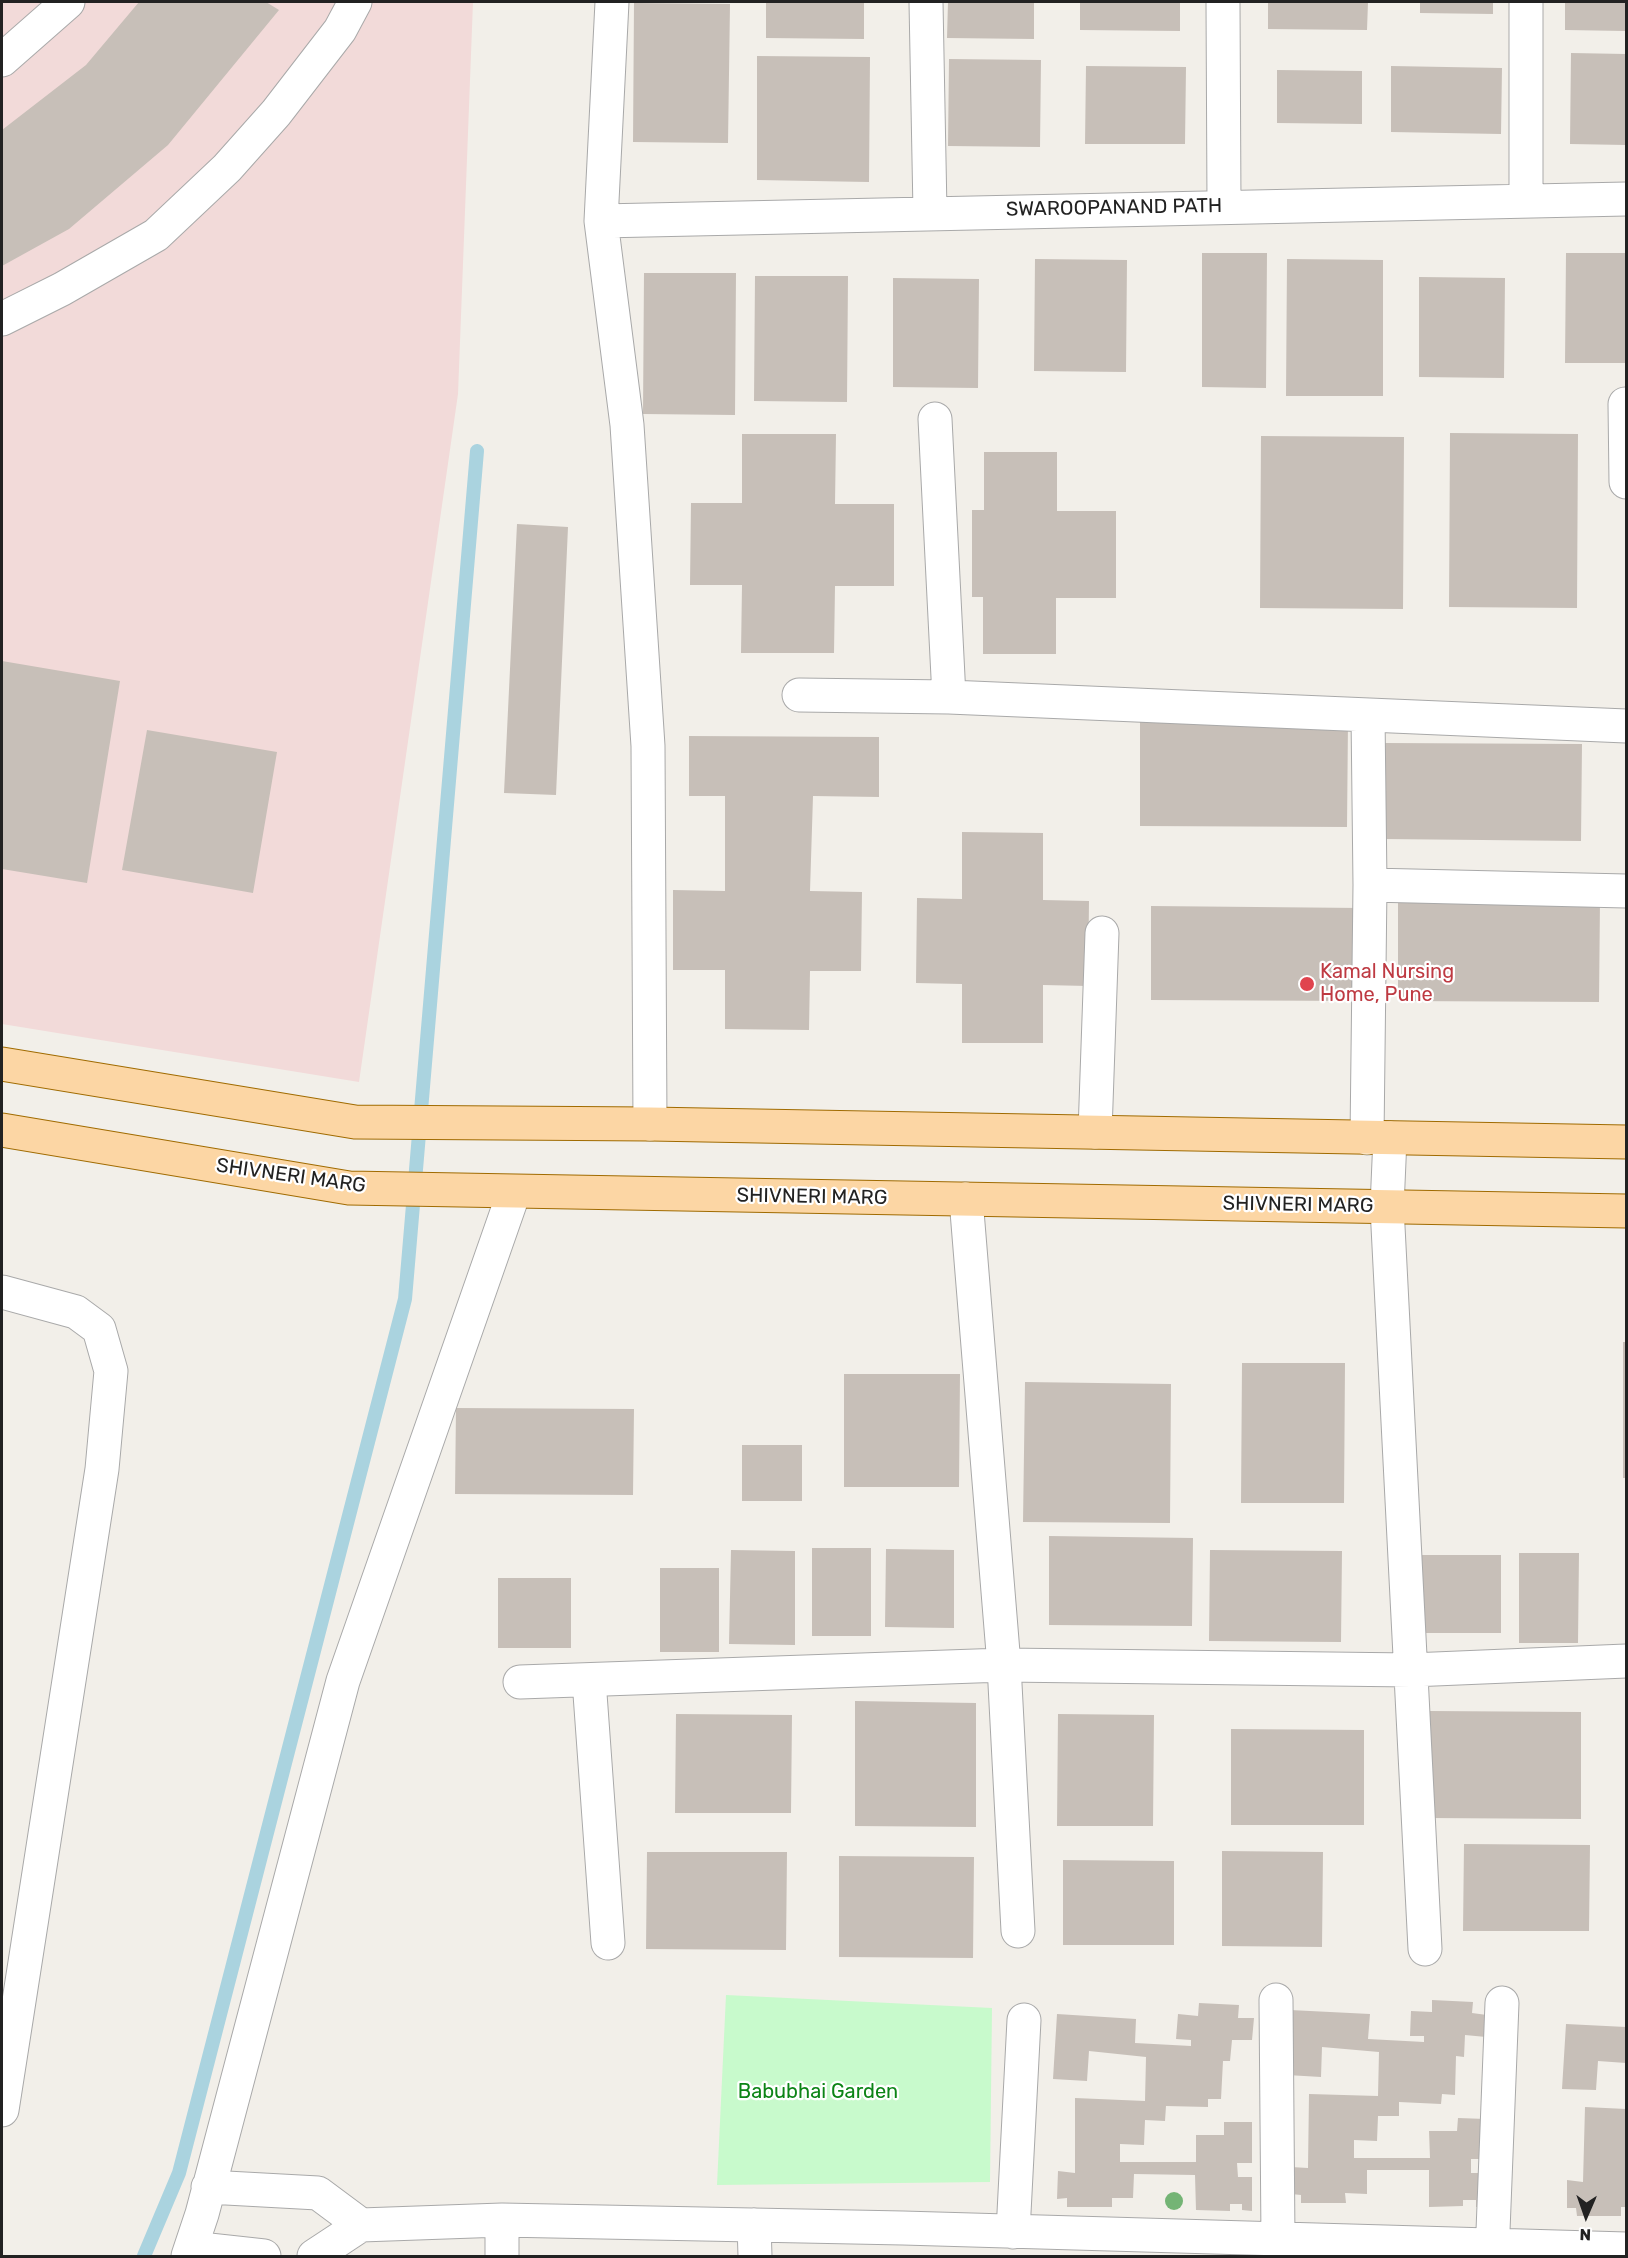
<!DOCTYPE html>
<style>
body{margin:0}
#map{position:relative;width:1628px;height:2258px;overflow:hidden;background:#f2efe9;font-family:Rubik,sans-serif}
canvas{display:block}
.frame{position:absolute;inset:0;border:3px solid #222;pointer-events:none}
.north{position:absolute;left:1556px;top:2186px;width:60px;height:60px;-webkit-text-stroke:4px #fff;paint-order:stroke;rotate:182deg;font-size:16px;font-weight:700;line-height:24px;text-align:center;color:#222}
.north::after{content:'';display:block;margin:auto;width:21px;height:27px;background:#222;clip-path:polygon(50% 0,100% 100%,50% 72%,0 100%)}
</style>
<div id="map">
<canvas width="1628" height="2258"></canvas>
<div class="frame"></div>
<div class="north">N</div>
</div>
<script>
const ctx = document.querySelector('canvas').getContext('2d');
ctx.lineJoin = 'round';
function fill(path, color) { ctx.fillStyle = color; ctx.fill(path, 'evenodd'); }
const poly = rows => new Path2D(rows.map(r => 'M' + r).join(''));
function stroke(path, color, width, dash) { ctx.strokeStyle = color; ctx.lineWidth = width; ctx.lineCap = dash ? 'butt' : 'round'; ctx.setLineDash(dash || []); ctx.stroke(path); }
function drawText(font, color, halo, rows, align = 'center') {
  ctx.font = font + ' Rubik,sans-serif'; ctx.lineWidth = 4.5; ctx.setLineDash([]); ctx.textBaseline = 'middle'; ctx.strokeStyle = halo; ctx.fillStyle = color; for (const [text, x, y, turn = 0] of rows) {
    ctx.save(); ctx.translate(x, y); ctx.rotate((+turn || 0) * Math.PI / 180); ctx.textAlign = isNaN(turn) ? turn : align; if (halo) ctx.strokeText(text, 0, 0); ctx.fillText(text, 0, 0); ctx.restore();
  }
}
fill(poly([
 [2,2,473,2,458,394,359,1082,2,1024]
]), '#f2dad9');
fill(poly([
 [726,1995,992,2008,990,2182,717,2185]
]), '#c8facc');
stroke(poly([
 [144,2256,179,2173,405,1299,477,451]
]), '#aad3df', 14);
fill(poly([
 [139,2,266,2,279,10,168,145,69,229,2,266,2,130,86,65],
 [766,2,864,2,864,39,766,38],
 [948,2,1034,2,1034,39,947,38],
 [1080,2,1180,2,1180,31,1080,30],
 [1268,2,1368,2,1367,30,1268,29],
 [1420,2,1493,2,1493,14,1420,13],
 [1565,2,1626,2,1626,31,1565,30],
 [634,3,730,4,728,143,633,142],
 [1571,53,1626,54,1626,145,1570,144],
 [757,56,870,57,869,182,757,180],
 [949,59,1041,60,1040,147,948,146],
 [1086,66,1186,67,1185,144,1085,144],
 [1391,66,1502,68,1501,134,1391,132],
 [1277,70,1362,71,1362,124,1277,123],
 [1202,253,1267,253,1266,388,1202,387],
 [1566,253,1626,253,1626,363,1565,363],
 [1035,259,1127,260,1126,372,1034,371],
 [1287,259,1383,260,1383,396,1286,396],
 [644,273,736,273,735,415,643,414],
 [755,276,848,276,847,402,754,401],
 [1419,277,1505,278,1504,378,1419,377],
 [893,278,979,279,978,388,893,387],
 [1450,433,1578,434,1577,608,1449,607],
 [742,434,836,434,835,504,894,504,894,586,835,586,834,653,741,653,742,585,690,585,691,503,742,503],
 [1261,436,1404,437,1403,609,1260,608],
 [984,452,1057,452,1057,511,1116,511,1116,598,1056,598,1056,654,983,654,983,597,972,597,972,510,984,510],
 [517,524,568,527,556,795,504,793],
 [2,661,120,681,87,883,2,869],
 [1140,720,1348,721,1347,827,1140,826],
 [147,730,277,752,253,893,122,870],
 [689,736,879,737,879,797,813,796,810,891,862,892,861,971,810,971,809,1030,725,1029,725,970,673,970,673,890,725,891,725,796,689,796],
 [1385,743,1582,744,1581,841,1384,839],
 [962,832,1043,833,1043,900,1089,901,1088,986,1043,985,1043,1043,962,1043,962,984,916,983,917,898,962,899],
 [1398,899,1600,900,1599,1002,1398,1001],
 [1151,906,1361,908,1361,1001,1151,1000],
 [1623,1342,1626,1342,1626,1478,1623,1478],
 [1242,1363,1345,1363,1344,1503,1241,1503],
 [844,1374,960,1374,959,1487,844,1487],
 [1025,1382,1171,1384,1170,1523,1023,1522],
 [456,1408,634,1409,633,1495,455,1494],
 [742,1445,802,1445,802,1501,742,1501],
 [1049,1536,1193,1538,1192,1626,1049,1625],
 [812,1548,871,1548,871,1636,812,1636],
 [886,1549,954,1550,954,1628,885,1627],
 [731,1550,795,1551,795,1645,729,1644],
 [1210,1550,1342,1551,1341,1642,1209,1641],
 [1519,1553,1579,1553,1578,1643,1519,1643],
 [1422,1555,1501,1555,1501,1633,1423,1633],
 [660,1568,719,1568,719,1652,660,1652],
 [498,1578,571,1578,571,1648,498,1648],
 [855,1701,976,1703,976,1827,855,1826],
 [1430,1711,1581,1712,1581,1819,1429,1818],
 [676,1714,792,1715,791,1813,675,1813],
 [1058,1714,1154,1715,1153,1826,1057,1826],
 [1231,1729,1364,1730,1364,1825,1231,1825],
 [1464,1844,1590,1845,1589,1931,1463,1931],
 [1222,1851,1323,1852,1322,1947,1222,1946],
 [647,1852,787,1852,786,1950,646,1949],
 [839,1856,974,1857,973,1958,839,1957],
 [1063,1860,1174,1861,1174,1945,1063,1945],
 [1432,2000,1473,2002,1472,2013,1487,2015,1486,2037,1465,2035,1464,2057,1456,2056,1455,2095,1442,2094,1441,2104,1399,2102,1399,2116,1378,2116,1377,2141,1354,2140,1354,2158,1430,2158,1429,2131,1457,2131,1458,2118,1486,2119,1486,2159,1471,2159,1471,2173,1485,2173,1486,2207,1476,2207,1476,2200,1463,2200,1463,2206,1429,2207,1429,2170,1367,2170,1367,2194,1345,2193,1346,2203,1301,2203,1301,2195,1291,2194,1291,2167,1308,2168,1309,2094,1378,2096,1379,2052,1322,2047,1321,2077,1287,2075,1290,2010,1370,2014,1368,2039,1424,2042,1424,2036,1410,2036,1411,2011,1432,2012],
 [1199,2003,1239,2005,1238,2018,1254,2018,1252,2040,1232,2040,1230,2061,1223,2061,1221,2099,1208,2099,1208,2107,1166,2106,1165,2121,1145,2120,1144,2145,1120,2144,1120,2162,1196,2162,1196,2135,1224,2135,1224,2122,1252,2122,1252,2163,1237,2163,1238,2177,1252,2177,1252,2211,1242,2210,1242,2204,1230,2204,1230,2211,1196,2210,1195,2175,1134,2174,1133,2198,1112,2198,1112,2207,1067,2207,1067,2198,1057,2199,1058,2171,1075,2173,1075,2098,1145,2101,1146,2057,1089,2051,1087,2081,1053,2079,1057,2014,1136,2019,1135,2043,1191,2046,1191,2040,1176,2039,1178,2014,1198,2016],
 [1566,2024,1626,2027,1626,2063,1598,2061,1596,2090,1562,2089],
 [1585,2107,1626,2109,1626,2207,1621,2207,1621,2216,1577,2216,1576,2208,1567,2208,1567,2180,1583,2182]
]), '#c7bfb8');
const minor = poly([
 [612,2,601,221,627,425,648,746,650,1124],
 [926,2,930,212],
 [1223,2,1224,206],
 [1526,2,1526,201],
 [2,60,68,2],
 [601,221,1626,199],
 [2,319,62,289,156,235,227,168,276,113,340,30,355,2],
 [1625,404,1626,482],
 [935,419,949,697],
 [799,695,949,697,1626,726],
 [1370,885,1626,891],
 [1095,1132,1102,933],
 [1367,1138,1370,885,1368,715],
 [1390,1138,1387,1207,1425,1949],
 [966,1199,1004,1665,1018,1931],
 [2,1292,76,1312,99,1329,111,1371,102,1469,2,2110],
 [589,1680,608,1943],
 [520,1682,1004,1665,1411,1670,1626,1661],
 [1276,2000,1278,2239],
 [208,2187,318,2193,361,2225],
 [502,2220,502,2256],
 [754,2225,755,2256],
 [1013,2232,1024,2020],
 [191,2248,264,2256],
 [188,2256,202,2214,343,1681,514,1192],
 [314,2256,361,2225,502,2220,903,2228,1626,2249],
 [1492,2256,1502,2003]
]);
const major = poly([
 [2,1064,355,1122,650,1124,1626,1142],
 [2,1130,349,1188,1626,1211]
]);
stroke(minor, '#a9a9a9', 35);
stroke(major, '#a06b00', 35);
stroke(minor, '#fff', 33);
stroke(major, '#fcd6a4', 33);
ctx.fillStyle = '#74b475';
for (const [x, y] of [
 [1174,2201]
]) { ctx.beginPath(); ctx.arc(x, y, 9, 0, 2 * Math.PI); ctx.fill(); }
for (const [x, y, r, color] of [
 [1307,984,8,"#e0444e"]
]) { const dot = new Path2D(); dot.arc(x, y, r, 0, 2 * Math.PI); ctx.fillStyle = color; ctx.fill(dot); stroke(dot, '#fff', 2); }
drawText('20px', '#222', '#fff', [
 ["SWAROOPANAND PATH",1114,208,-1],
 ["SHIVNERI MARG",291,1176,8],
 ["SHIVNERI MARG",812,1197,1],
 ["SHIVNERI MARG",1298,1205,1]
]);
drawText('20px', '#be3a42', '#fff', [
 ["Kamal Nursing",1320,972],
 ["Home, Pune",1320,995]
], 'left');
drawText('20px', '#0c8416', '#fff', [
 ["Babubhai Garden",818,2092]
]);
</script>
